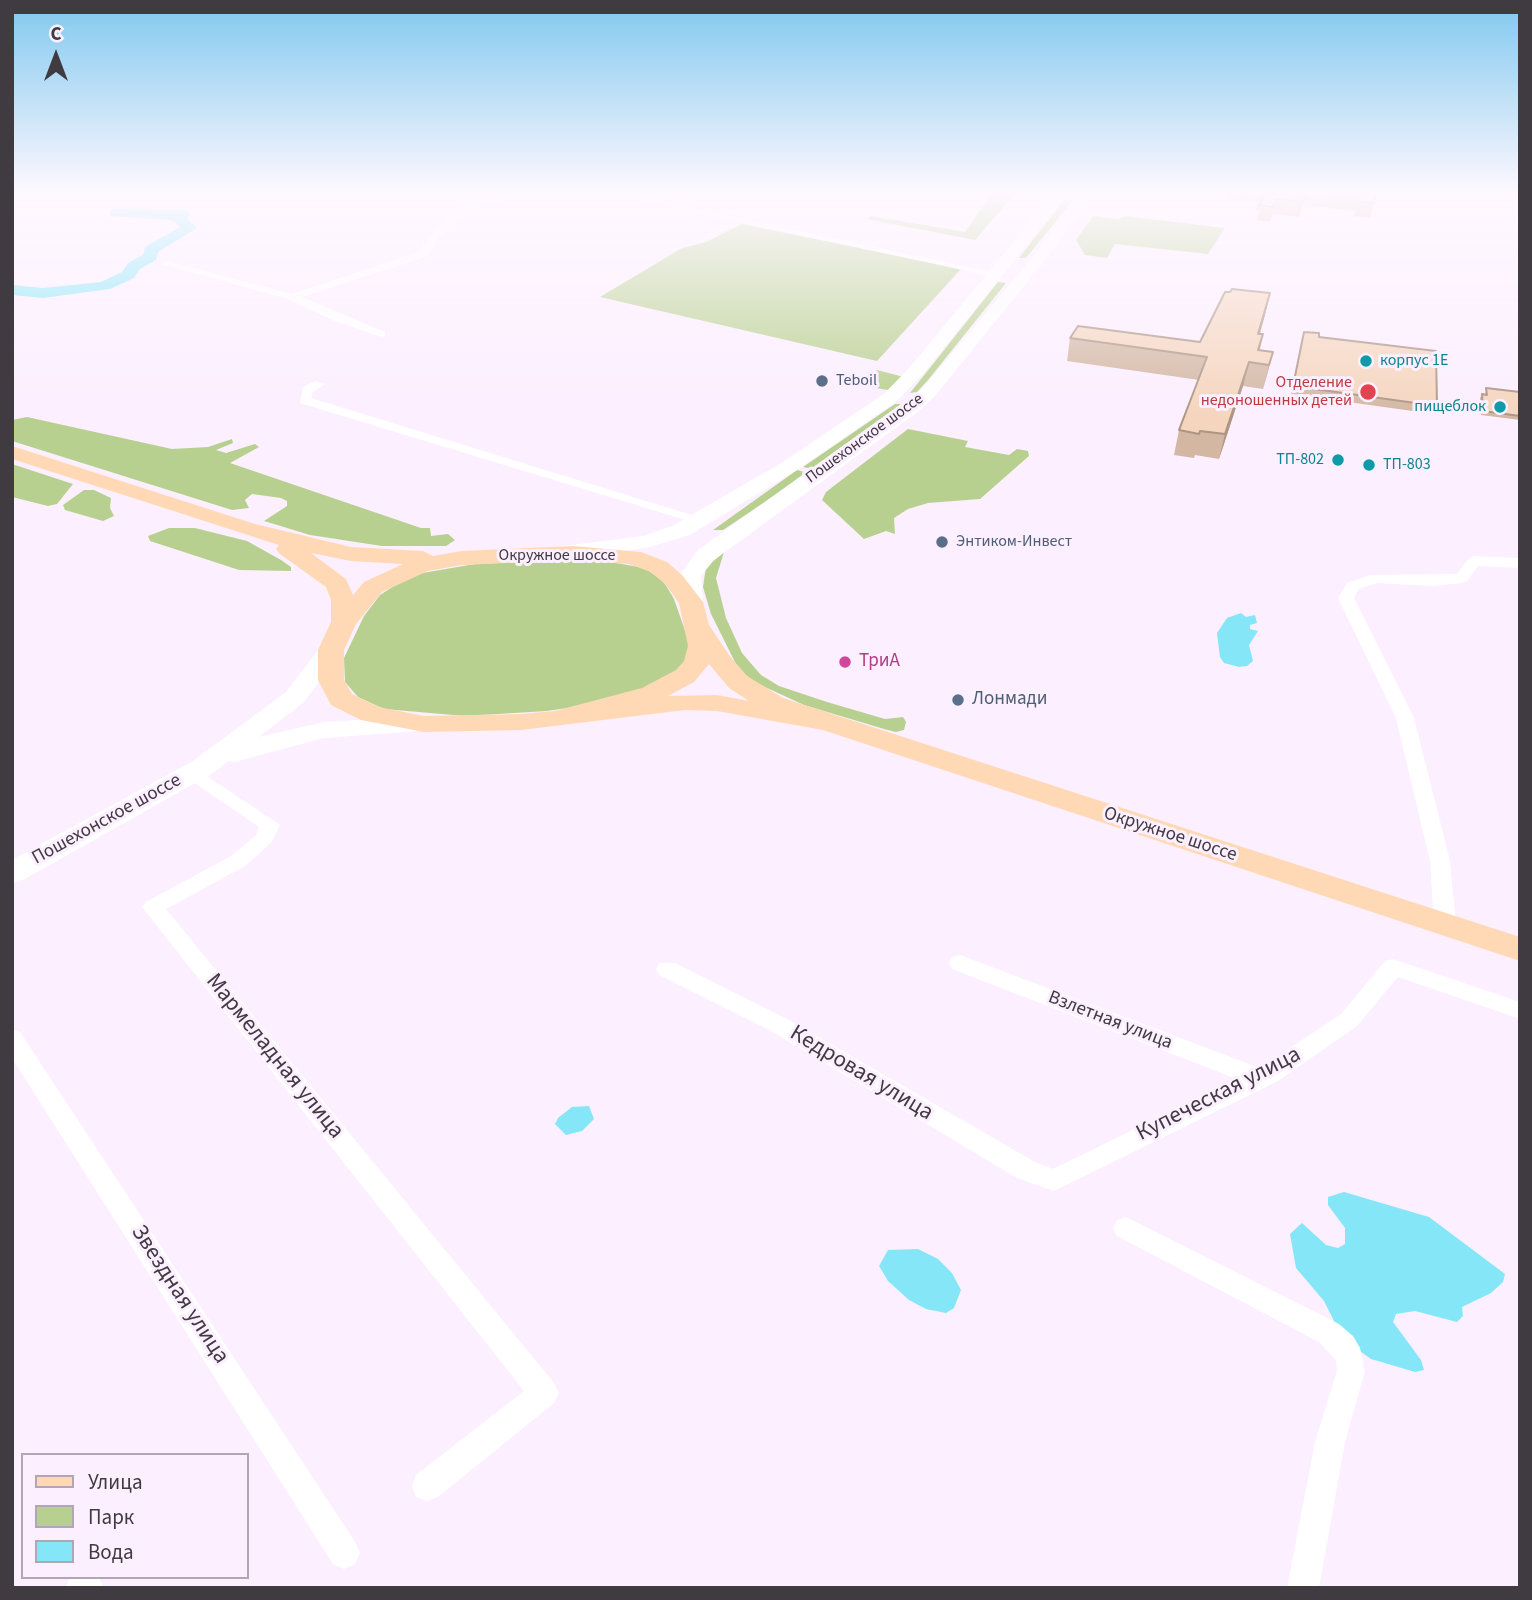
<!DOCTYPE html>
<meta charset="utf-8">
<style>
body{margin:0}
#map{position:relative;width:1532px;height:1600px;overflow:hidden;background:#fcefff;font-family:"Source Sans 3",sans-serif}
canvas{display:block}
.frame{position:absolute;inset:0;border:14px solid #403a41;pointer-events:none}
.legend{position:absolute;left:21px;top:1453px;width:228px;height:126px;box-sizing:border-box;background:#fcefff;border:2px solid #b1a7b3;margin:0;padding:9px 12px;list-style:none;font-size:21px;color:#403a41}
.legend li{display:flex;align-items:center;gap:14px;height:35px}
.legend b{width:35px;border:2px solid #b1a7b3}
.north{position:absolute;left:21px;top:21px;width:70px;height:70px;-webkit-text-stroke:5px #fcefff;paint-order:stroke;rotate:0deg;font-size:19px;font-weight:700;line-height:28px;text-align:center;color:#403a41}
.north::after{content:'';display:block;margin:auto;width:24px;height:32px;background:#403a41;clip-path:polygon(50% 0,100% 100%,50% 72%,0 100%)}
</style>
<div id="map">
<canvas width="1532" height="1600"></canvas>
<div class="frame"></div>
<ul class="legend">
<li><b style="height:9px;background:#ffd9b5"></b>Улица</li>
<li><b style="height:19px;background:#b8d08f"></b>Парк</li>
<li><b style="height:19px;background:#85e6f7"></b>Вода</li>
</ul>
<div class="north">С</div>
</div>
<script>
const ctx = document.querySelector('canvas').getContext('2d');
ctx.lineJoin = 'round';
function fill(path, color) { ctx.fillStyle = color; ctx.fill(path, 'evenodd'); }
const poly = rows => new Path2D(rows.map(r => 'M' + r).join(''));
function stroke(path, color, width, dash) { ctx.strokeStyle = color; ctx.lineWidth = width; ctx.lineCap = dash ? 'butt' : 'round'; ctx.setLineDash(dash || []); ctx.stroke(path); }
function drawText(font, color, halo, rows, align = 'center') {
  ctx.font = font + ' "Source Sans 3",sans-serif'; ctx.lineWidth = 6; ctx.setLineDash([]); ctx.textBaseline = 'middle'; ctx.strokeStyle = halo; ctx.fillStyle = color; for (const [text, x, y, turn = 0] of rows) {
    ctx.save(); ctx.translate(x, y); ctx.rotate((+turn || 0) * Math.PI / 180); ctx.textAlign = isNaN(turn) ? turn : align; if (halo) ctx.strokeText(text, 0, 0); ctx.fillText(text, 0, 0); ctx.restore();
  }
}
fill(poly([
 [992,194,1015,194,975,240,866,219,871,216,965,232],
 [1064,200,1072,201,1026,258,1019,258],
 [1093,216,1119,219,1125,216,1225,228,1208,254,1115,244,1107,258,1085,255,1076,240],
 [742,224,961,269,877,361,600,297,682,248,706,242],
 [998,282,1006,283,928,380,917,392,910,393],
 [877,370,900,376,902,377,888,390,858,385],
 [895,404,903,404,813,469,803,467],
 [27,417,172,449,208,447,232,439,233,443,216,450,226,453,255,444,259,447,230,463,421,528,430,528,431,536,448,534,455,540,446,546,382,546,310,535,264,521,287,506,287,501,281,498,252,494,245,500,249,508,232,510,12,441,12,420],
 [908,429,968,441,965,447,1009,455,1017,449,1028,451,1029,456,980,499,928,503,908,509,894,518,895,534,886,531,864,539,822,500,826,492],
 [12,464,73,484,57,504,48,506,12,497],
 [797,470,808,473,723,530,713,530],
 [84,490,94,490,111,498,110,508,114,516,103,521,65,510,63,505],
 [169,528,195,528,247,541,281,560,291,567,291,571,239,570,150,541,148,536],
 [724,552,716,578,726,618,742,653,761,675,779,686,827,702,885,719,903,717,906,722,904,730,896,732,884,729,804,705,754,682,738,668,711,614,703,587,706,567],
 [593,559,645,568,664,582,674,599,690,645,687,660,678,670,653,687,580,706,547,711,465,716,384,709,358,697,345,682,344,658,364,616,380,595,411,575,475,564]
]), '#b8d08f');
fill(poly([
 [1241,613,1246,617,1255,615,1257,623,1250,625,1250,629,1258,631,1249,645,1253,661,1247,666,1239,667,1224,663,1220,657,1217,633,1227,618],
 [589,1106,594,1119,582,1131,566,1135,555,1124,558,1118,572,1107],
 [1344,1192,1429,1217,1505,1274,1503,1282,1491,1293,1462,1307,1463,1316,1457,1322,1415,1311,1396,1314,1393,1322,1421,1360,1424,1370,1415,1372,1371,1359,1343,1339,1324,1301,1296,1268,1290,1234,1302,1223,1326,1245,1338,1248,1345,1244,1345,1228,1328,1205,1328,1197],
 [918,1249,938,1259,952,1273,961,1290,954,1308,946,1313,926,1309,909,1300,888,1281,879,1266,888,1250]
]), '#85e6f7');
fill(poly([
 [115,209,183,210,188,211,190,214,187,218,197,228,158,252,156,260,140,269,134,278,110,289,43,298,12,295,12,285,43,288,101,282,122,272,128,263,143,255,145,247,180,227,172,220,110,216,110,210,115,209]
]), '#85e6f7');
fill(poly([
 [512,194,526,194,468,209,438,238,427,256,302,297,385,332,385,336,381,337,335,321,288,299,162,264,167,261,292,294,419,252,431,234,462,205,512,194],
 [611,194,626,194,1000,274,995,277,611,194],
 [315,381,325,384,313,392,311,398,708,520,706,523,696,523,300,403,303,387,315,381],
 [1474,556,1520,558,1520,568,1478,566,1467,581,1462,583,1433,586,1377,583,1359,589,1354,598,1414,718,1450,861,1456,925,1453,930,1445,932,1437,930,1434,925,1430,861,1396,718,1338,598,1347,583,1370,575,1457,574,1469,558,1474,556],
 [193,767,280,825,271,843,245,866,166,909,554,1383,559,1393,554,1403,438,1497,427,1501,416,1497,412,1486,416,1475,524,1391,142,907,146,902,231,856,256,835,259,827,186,777,184,773,193,767],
 [960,955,1260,1068,1341,1014,1385,961,1393,959,1520,1002,1520,1019,1398,977,1357,1026,1278,1081,1054,1191,1017,1178,773,1032,659,975,656,969,659,963,675,963,789,1020,1035,1162,1053,1169,1237,1079,952,969,949,963,952,957,960,955],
 [12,1029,20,1032,355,1542,360,1553,355,1564,344,1569,333,1564,12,1058,12,1029],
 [1126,1217,1339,1324,1353,1336,1360,1348,1365,1371,1345,1442,1319,1588,1287,1588,1315,1442,1337,1371,1336,1360,1319,1342,1117,1236,1113,1228,1117,1220,1126,1217],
 [70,1577,99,1577,103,1587,66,1588,70,1577]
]), '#fff');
fill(poly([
 [1053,194,1067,194,923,374,897,401,797,470,690,535,646,548,563,559,555,557,552,552,555,547,643,536,674,525,783,462,885,393,911,366,1053,194],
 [1081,194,1094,194,1041,265,934,397,919,411,714,560,701,576,703,602,699,607,683,607,679,602,679,576,698,550,922,389,1031,259,1081,194],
 [331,643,340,645,343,650,304,702,259,737,324,722,424,716,433,718,437,724,433,730,324,738,234,762,228,761,213,773,23,880,12,883,12,860,193,761,286,692,322,645,331,643]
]), '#fff');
fill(poly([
 [12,446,255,524,351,547,423,551,433,556,462,551,573,546,641,552,667,562,682,575,703,602,709,625,729,655,747,676,783,698,1520,937,1520,961,823,730,717,711,685,710,521,730,424,732,361,720,331,705,318,680,318,650,331,622,331,600,326,587,280,554,276,549,279,545,12,459,12,446],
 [311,553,351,561,403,564,364,582,353,595,346,579,311,553],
 [573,560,629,564,651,572,666,585,679,603,688,646,684,661,676,670,642,688,555,711,521,714,424,716,379,707,352,694,344,680,344,650,356,624,382,592,428,571,462,565,573,560],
 [709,664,729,688,749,701,717,695,668,696,694,682,709,664]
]), '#ffd9b5');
fill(poly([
 [1230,194,1376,194,1370,218,1354,216,1355,211,1303,205,1299,217,1273,214,1270,222,1257,220,1259,211,1256,210,1258,201,1229,198],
 [1230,292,1270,293,1260,334,1263,334,1260,350,1273,352,1263,389,1243,386,1219,459,1195,455,1194,458,1174,455,1179,430,1199,380,1067,361,1070,338,1200,342],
 [1304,332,1319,337,1437,406,1434,414,1291,394],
 [1486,388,1520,392,1520,420,1481,415,1480,398,1482,394,1485,395]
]), '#d3b7a3');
fill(poly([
 [1270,293,1265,315,1253,356,1258,334],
 [1273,352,1267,375,1263,389,1269,365],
 [1249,362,1243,386,1219,459,1225,434]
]), '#ac9585');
const building = poly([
 [1260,194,1305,194,1303,202,1276,199,1273,207,1260,205,1264,196,1259,196,1260,194],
 [1335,194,1376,194,1374,203,1357,201,1359,196,1335,194],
 [1232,289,1270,293,1258,334,1263,334,1258,350,1273,352,1269,365,1249,362,1225,434,1200,431,1199,434,1179,430,1207,357,1070,338,1078,326,1200,342,1225,292,1230,292,1232,289],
 [1304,332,1319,333,1319,337,1436,351,1437,406,1293,386,1304,332],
 [1486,388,1520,392,1520,416,1483,411,1482,394,1487,395,1486,388]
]);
fill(building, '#f5d5be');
stroke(building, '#ac9585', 2);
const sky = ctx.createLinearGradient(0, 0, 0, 418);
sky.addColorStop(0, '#80c8ee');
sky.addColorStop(0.46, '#fef8ff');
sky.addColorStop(1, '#fef8ff00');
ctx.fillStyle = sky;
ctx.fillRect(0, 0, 1532, 418);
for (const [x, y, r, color] of [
 [1366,361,7,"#0f9aa8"],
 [822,381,7,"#5c6f8a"],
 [1368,392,9,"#e0444e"],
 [1500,407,7,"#0f9aa8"],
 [1338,460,7,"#0f9aa8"],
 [1369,465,7,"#0f9aa8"],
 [942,542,7,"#5c6f8a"],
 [845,662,7,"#d1479c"],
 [958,700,7,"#5c6f8a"]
]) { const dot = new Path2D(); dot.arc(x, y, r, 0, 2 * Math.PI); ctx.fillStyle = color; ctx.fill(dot); stroke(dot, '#fcefff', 2.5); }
drawText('16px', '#0d838f', '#fcefff', [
 ["корпус 1Е",1380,361],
 ["пищеблок",1486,407,"right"],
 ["ТП-802",1324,460,"right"],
 ["ТП-803",1383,465]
], 'left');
drawText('16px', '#4e5e75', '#fcefff', [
 ["Teboil",836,381],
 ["Энтиком-Инвест",956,542]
], 'left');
drawText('16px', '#be3a42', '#fcefff', [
 ["Отделение",1352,383],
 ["недоношенных детей",1352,401]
], 'right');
drawText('16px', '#403a41', '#fcefff', [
 ["Пошехонское шоссе",865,439,-36],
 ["Окружное шоссе",557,556]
]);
drawText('19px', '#b23c85', '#fcefff', [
 ["ТриА",859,662]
], 'left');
drawText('19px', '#4e5e75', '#fcefff', [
 ["Лонмади",972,700]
], 'left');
drawText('19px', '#403a41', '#fcefff', [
 ["Пошехонское шоссе",107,820,-29],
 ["Окружное шоссе",1170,835,18],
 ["Взлетная улица",1110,1021,21]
]);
drawText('23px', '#403a41', '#fcefff', [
 ["Мармеладная улица",274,1057,51],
 ["Кедровая улица",861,1074,31],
 ["Купеческая улица",1219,1095,-27],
 ["Звездная улица",179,1295,57]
]);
</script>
